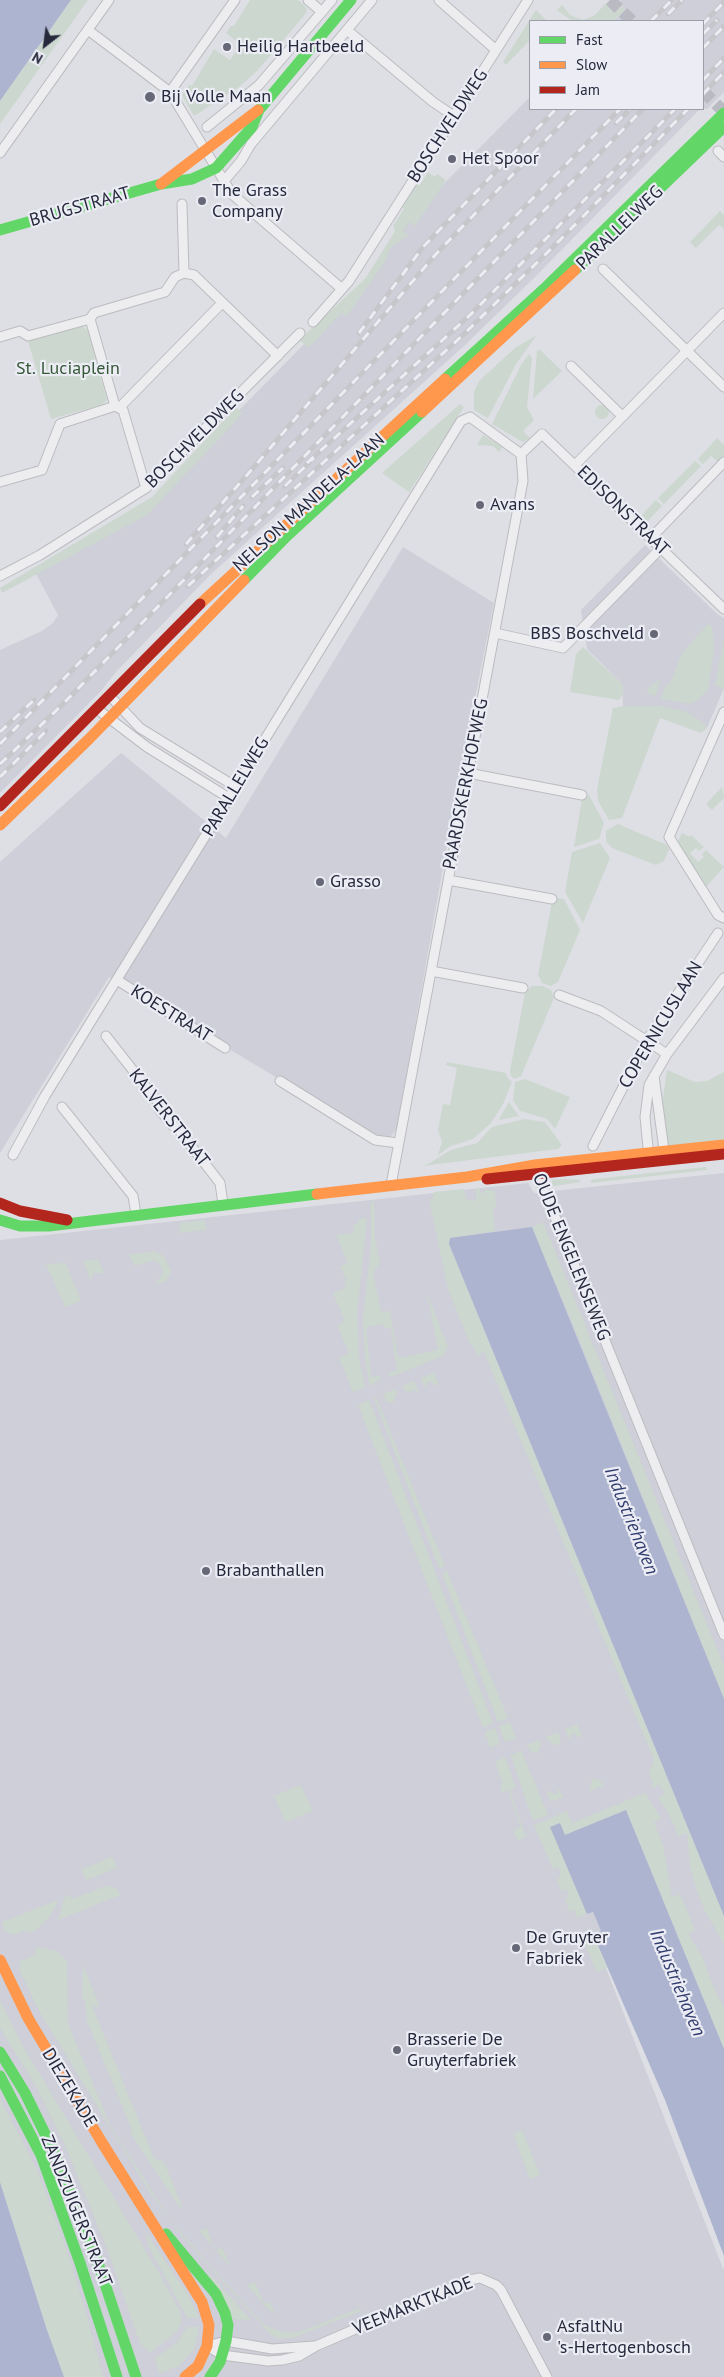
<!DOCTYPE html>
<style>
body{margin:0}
#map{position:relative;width:724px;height:2377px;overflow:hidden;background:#dedfe4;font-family:"PT Sans",sans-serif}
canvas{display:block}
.legend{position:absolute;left:529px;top:20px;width:175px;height:90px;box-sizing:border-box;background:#ebecf4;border:1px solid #9c9eaa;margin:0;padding:6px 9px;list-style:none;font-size:15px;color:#26283c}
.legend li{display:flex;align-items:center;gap:10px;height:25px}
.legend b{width:25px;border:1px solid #9c9eaa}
.north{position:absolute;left:20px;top:20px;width:50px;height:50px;-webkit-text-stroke:4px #ebecf4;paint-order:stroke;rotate:210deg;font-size:14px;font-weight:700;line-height:20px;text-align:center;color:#26283c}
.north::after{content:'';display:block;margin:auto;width:18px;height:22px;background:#26283c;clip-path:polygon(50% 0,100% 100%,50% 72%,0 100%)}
</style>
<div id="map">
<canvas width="724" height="2377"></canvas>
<ul class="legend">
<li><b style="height:6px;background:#63d668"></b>Fast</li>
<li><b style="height:6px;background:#ff974d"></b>Slow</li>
<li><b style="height:6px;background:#b3261e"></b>Jam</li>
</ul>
<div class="north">N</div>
</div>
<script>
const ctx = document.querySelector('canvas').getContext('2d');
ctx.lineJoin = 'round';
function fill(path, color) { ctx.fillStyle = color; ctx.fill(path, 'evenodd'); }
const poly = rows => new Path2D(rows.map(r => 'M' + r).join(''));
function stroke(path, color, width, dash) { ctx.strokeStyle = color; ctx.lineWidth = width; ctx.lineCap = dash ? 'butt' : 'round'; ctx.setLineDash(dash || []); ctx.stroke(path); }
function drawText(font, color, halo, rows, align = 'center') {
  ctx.font = font + ' "PT Sans",sans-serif'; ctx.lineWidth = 4.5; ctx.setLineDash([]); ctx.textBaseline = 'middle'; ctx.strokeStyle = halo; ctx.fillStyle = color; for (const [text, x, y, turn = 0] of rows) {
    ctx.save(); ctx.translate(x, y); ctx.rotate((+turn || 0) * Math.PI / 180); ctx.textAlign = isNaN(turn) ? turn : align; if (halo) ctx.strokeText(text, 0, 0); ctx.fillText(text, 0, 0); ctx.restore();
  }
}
fill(poly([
 [621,0,724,0,724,92,707,109,703,108,703,21,614,21,625,10,618,3],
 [530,97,530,109,700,109,534,278,465,345,210,575,115,673,101,691,0,793,0,650,42,631,53,623,58,615,34,570,151,500,359,288,398,230],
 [645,545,717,614,724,618,724,688,707,728,702,722,662,706,623,706,622,684,587,649,581,610],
 [403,547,494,603,456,793,397,1128,390,1138,369,1133,109,977,0,1153,0,862,121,753,226,838],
 [724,1173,724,1703,449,1244,724,1916,724,2049,626,1810,587,1914,593,1912,601,1931,593,1935,724,2271,724,2377,93,2377,0,2117,0,1240,528,1183,534,1193]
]), '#cecfd8');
fill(poly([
 [71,0,88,0,0,124,0,101],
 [250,0,298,0,306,7,307,12,257,71,239,87,194,116,182,95,189,85,192,86,214,49,230,60,241,45,226,33,231,26,234,26],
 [618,3,625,10,614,21,572,21,557,10,562,5,570,15,583,20,595,15,605,4],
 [536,10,547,21,530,21,530,40,506,65,503,62],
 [428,172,435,177,437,174,446,180,415,226,409,222,403,231,409,235,391,247,384,263,347,316,341,313,309,348,299,340,365,279,395,231,393,226,404,209,399,206,415,182,420,185],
 [720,211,724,215,724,229,719,225,696,248,690,242],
 [82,326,88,331,107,400,101,405,51,419,28,341],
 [537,335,516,364,488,418,474,410,474,392,479,381,515,348],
 [540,350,562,371,533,399,537,351],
 [529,354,532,358,527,407,534,420,523,431,530,438,523,442,492,424,521,365],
 [460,404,464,407,409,492,382,473],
 '595 412a7 7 0 1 1 14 0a7 7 0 1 1-14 0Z',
 [236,407,242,413,234,423,147,515,2,593,0,588,152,497],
 [483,435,503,447,499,452,493,446,477,445],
 [717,438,724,445,724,456,718,462,711,456,703,464,698,459],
 [695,461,701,466,664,504,658,498],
 [656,500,662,506,646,523,640,517],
 [708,624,712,626,714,650,708,689,697,701,690,704,661,699,666,686,670,683,682,653],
 [724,641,724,689,715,685],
 [583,647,622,684,624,692,619,700,570,692,576,654],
 [660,680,656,696,648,694,647,690,650,686],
 [623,706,662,706,687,712,702,722,707,728,701,733,660,718,622,818,609,820,598,801,597,789,613,708],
 [722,787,724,798,712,810,706,804],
 [589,795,604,823,599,839,574,847,582,799],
 [618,824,667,845,669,849,664,861,656,865,612,848,606,841,606,831],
 [682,833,690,837,691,835,704,847,699,851,696,848,690,853,698,862,704,857,702,854,706,850,724,867,706,887,677,843],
 [600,843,610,858,583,923,565,892,572,852],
 [556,898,564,899,580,930,558,982,551,986,542,983,538,975,552,902],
 [532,986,542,986,551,990,554,998,521,1076,514,1079,511,1076,510,1071,525,993],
 [447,1062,506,1073,507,1077,512,1082,503,1104,491,1123,473,1139,451,1146,438,1155,442,1142,438,1130,443,1104,450,1105,457,1068,446,1065],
 [667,1070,695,1082,707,1081,724,1072,724,1140,671,1147,667,1145,662,1105],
 [525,1079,570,1097,555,1129,547,1119,520,1111,513,1100,515,1082],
 [509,1102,519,1116,499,1120,500,1117],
 [524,1119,545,1122,562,1145,558,1149,422,1166,430,1163,451,1150,477,1143,492,1127],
 [706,1167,707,1170,591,1183,591,1180,595,1179],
 [563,1179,580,1180,580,1182,549,1187,552,1180],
 [476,1188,480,1188,480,1193,484,1193,484,1189,495,1191,496,1208,493,1208,495,1231,450,1238,449,1244,724,1916,724,1944,705,1911,696,1888,690,1866,687,1833,679,1837,667,1810,658,1798,665,1793,658,1784,653,1788,651,1785,653,1783,649,1773,654,1760,483,1350,478,1357,473,1346,470,1344,448,1289,429,1199,432,1199,434,1192,464,1189,466,1199,473,1202,476,1198],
 [374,1201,375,1237,380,1263,373,1273,381,1312,390,1311,398,1358,438,1350,427,1293,448,1347,443,1356,391,1377,388,1372,397,1371,391,1328,383,1327,383,1324,366,1327,371,1377,380,1376,381,1379,370,1386,365,1358,363,1318,371,1245,371,1202],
 [360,1219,367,1219,357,1312,359,1357,365,1388,353,1392,339,1358,349,1353,337,1325,345,1321,333,1293,344,1289,346,1279,340,1267,348,1263,336,1235,354,1233,353,1225,357,1224],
 [205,1220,206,1230,179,1233,180,1223],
 [543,1222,724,1666,724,1699,568,1312,537,1241,532,1227],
 [155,1251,164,1256,171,1272,167,1280,156,1285,163,1271,160,1264,154,1260,135,1266,129,1255],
 [98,1259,104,1273,93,1273,91,1281,83,1261],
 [66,1263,81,1301,65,1307,46,1264],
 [434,1373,439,1386,428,1381,425,1388,421,1378],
 [414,1381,419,1392,413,1390,411,1393,404,1390,402,1386],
 [396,1389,397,1392,393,1403,386,1401,383,1394],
 [376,1397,445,1566,439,1568,374,1398],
 [369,1400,493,1723,483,1728,358,1405],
 [447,1571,508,1718,498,1722,442,1573],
 [510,1722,516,1738,505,1742,499,1726],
 [577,1724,583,1738,572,1733,569,1740,565,1729],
 [495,1728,500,1744,490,1748,485,1732],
 [558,1732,561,1739,558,1746,548,1741,546,1737],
 [539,1740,541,1744,537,1754,530,1751,527,1745],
 [521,1750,548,1815,533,1821,511,1755],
 [505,1757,516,1788,510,1790,526,1837,519,1840,516,1838,513,1830,521,1827,508,1791,502,1792,500,1786,503,1784,495,1762],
 [593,1778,601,1781,603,1786,590,1791,589,1788],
 [301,1785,313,1811,285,1822,274,1796],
 [559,1788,563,1797,551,1802,546,1790,556,1795],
 [645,1793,661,1819,654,1822,663,1846,672,1897,680,1894,695,1930,688,1934,702,1957,718,1997,724,2007,724,2049,626,1810,565,1835,551,1827,587,1914,577,1918,574,1910,569,1911,565,1899,569,1897,566,1889,561,1891,557,1879,561,1877,558,1867,553,1869,534,1825,567,1811,572,1823],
 [112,1857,117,1868,86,1880,81,1869],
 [108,1885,117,1889,120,1895,58,1920,65,1897,70,1895,73,1899],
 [58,1900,50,1917,34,1931,28,1933,26,1930,13,1935,4,1930,2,1922],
 [593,1934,607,1968,596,1972,583,1938],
 [40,1947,57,1951,67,1962,68,2024,111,2127,170,2219,240,2299,263,2324,276,2330,289,2333,302,2331,360,2308,361,2311,295,2337,278,2339,271,2335,231,2291,182,2235,149,2191,39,2011,20,1971,19,1962,36,1954,35,1949],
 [83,1965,100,2007,92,2006,154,2158,164,2162,182,2206,180,2208,130,2132,132,2130,87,2021,85,1999,82,1999],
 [0,2000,21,2043,160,2275,179,2310,182,2319,178,2331,152,2351,149,2352,140,2343,108,2251,64,2143,36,2086,0,2028],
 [0,2099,37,2170,65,2245,87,2316,103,2377,64,2377,55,2355,0,2182],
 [522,2130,540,2175,530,2179,513,2134],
 [207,2228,212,2244,217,2250,222,2247,229,2263,228,2264,199,2231],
 [145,2231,190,2298,199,2318,187,2318,149,2247],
 [205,2268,251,2320,230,2319,225,2301],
 [255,2282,264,2304,270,2302,275,2314,266,2307,247,2285],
 [187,2327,199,2327,195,2348,179,2366,159,2373,155,2358,177,2343]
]), '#ccd7cf');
fill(poly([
 [0,0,71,0,0,101],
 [532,1227,724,1699,724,1916,449,1244,450,1238],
 [626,1810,724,2049,724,2256,665,2100,593,1934,601,1931,593,1912,587,1914,550,1827,560,1823,565,1835],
 [0,2182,47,2330,64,2377,0,2377]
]), '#acb4cf');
stroke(poly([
 [610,0,632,21],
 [703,91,724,112]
]), '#b9bac2', 12, [12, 6]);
const street = poly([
 [308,0,322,12],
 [439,0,496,50],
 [88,30,170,92,232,194,342,289],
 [347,30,433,102,454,116],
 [170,92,235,0],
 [207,127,259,85,332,0],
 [718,151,724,157],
 [0,153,109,0],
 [224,181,241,161,251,144,372,0],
 [182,204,184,273],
 [603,269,724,387],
 [184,273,194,275,278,356],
 [90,319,115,406,123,410,146,488],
 [313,322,349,281,528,0],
 [0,337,20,331,28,336,90,319,94,313,165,292,175,277,184,273],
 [571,366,622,416],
 [120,407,222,303],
 [521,454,542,434,724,609],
 [575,465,724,313],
 [0,482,42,470,60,424,115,406],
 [651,538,724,462],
 [0,576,40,555,146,488,300,333],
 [495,633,563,648,661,548],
 [110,696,140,728,236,787],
 [97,709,147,747,229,798],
 [724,712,669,837,718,915,724,918],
 [468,773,582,795],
 [448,880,552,899],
 [431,971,523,988],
 [117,980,225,1048],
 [559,995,601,1011,667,1054],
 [106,1036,157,1101,159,1109,172,1125,178,1129,220,1183,223,1204],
 [654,1076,665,1157],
 [280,1081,375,1140,398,1143],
 [62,1107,133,1196,136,1214],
 [593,1146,647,1040,718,933],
 [13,1155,45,1096,461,421,470,417,521,454,523,481,391,1185],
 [649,1158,645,1117,649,1085,667,1054,724,978],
 [536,1170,724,1635],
 [207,2346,222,2355,268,2361,282,2360,299,2356,316,2346,469,2280,480,2278,496,2285,501,2290,547,2377],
 [207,2346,226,2341,272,2349,314,2346]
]);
stroke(street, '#bbbcc0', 11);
stroke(street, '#ededf0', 9);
stroke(poly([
 [0,230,161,184,192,179,216,168,252,127,259,110,351,0],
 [575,270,724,127],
 [445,379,546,287,724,113],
 [244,580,287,536,422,412],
 [0,1220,20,1226,49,1226,317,1194],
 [0,2052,25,2093,52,2148,94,2251,136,2377],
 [0,2076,41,2155,80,2263,117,2377],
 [166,2234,216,2294,225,2313,228,2325,226,2341,220,2362,210,2377]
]), '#63d668', 11);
stroke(poly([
 [161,184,258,110],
 [422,412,575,270],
 [200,604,445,379],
 [0,825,89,739,244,580],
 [317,1194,467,1177,535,1165,724,1145],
 [0,1960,28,2018,101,2141,202,2302,209,2325,207,2346,198,2366,185,2377]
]), '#ff974d', 11);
stroke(poly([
 [0,806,200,604],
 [487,1179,724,1154],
 [0,1203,20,1211,67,1220]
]), '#b3261e', 11);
const rail = poly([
 [668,14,682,0],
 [651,21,672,0],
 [703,24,724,2],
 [703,34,717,20],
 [703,48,724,26],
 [703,80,724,58],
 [703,94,724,72],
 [616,123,630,109],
 [359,333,423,247,556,109],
 [307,463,469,316,675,109],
 [285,486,314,458],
 [252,497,283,468],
 [217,537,243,506],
 [186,544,248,474,436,254,576,109],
 [188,586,463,335,560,240,688,109],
 [0,732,34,700],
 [0,744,620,109],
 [0,764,60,707,643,109],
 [0,777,46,731]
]);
stroke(rail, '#c7c7cb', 5);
stroke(rail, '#ebecf4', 3, [9]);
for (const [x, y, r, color] of [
 [227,47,5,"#666877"],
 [150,97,6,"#666877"],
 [452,159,5,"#666877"],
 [202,201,5,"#666877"],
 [480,505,5,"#666877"],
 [654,634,5,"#666877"],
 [320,882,5,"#666877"],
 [206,1571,5,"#666877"],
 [516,1948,5,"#666877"],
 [397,2050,5,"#666877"],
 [547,2337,5,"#666877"]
]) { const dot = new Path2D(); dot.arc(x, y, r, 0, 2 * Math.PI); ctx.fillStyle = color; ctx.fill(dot); stroke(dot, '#ebecf4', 2); }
drawText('18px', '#26283c', '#ebecf4', [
 ["Heilig Hartbeeld",237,47],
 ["Bij Volle Maan",161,97],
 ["Het Spoor",462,159],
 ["The Grass",212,191],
 ["Company",212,212],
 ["Avans",490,505],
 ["BBS Boschveld",644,634,"right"],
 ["Grasso",330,882],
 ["Brabanthallen",216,1571],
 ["De Gruyter",526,1938],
 ["Fabriek",526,1959],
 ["Brasserie De",407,2040],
 ["Gruyterfabriek",407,2061],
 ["AsfaltNu",557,2327],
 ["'s-Hertogenbosch",557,2348]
], 'left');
drawText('18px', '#26283c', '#ebecf4', [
 ["BOSCHVELDWEG",448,126,-57],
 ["BRUGSTRAAT",80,207,-16],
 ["PARALLELWEG",620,228,-44],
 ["BOSCHVELDWEG",195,439,-45],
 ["NELSON MANDELA-LAAN",309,503,-42],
 ["EDISONSTRAAT",623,511,44],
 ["PAARDSKERKHOFWEG",466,784,-79],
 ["PARALLELWEG",236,787,-59],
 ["KOESTRAAT",171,1014,32],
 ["COPERNICUSLAAN",661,1025,-59],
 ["KALVERSTRAAT",169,1118,52],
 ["OUDE ENGELENSEWEG",571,1257,68],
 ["DIEZEKADE",69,2088,59],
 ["ZANDZUIGERSTRAAT",76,2211,68],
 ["VEEMARKTKADE",413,2306,-22]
]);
drawText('18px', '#345736', '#ebecf4', [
 ["St. Luciaplein",68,369]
]);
drawText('italic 19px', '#313d6e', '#ebecf4', [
 ["Industriehaven",631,1521,68],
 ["Industriehaven",677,1983,67]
]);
</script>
